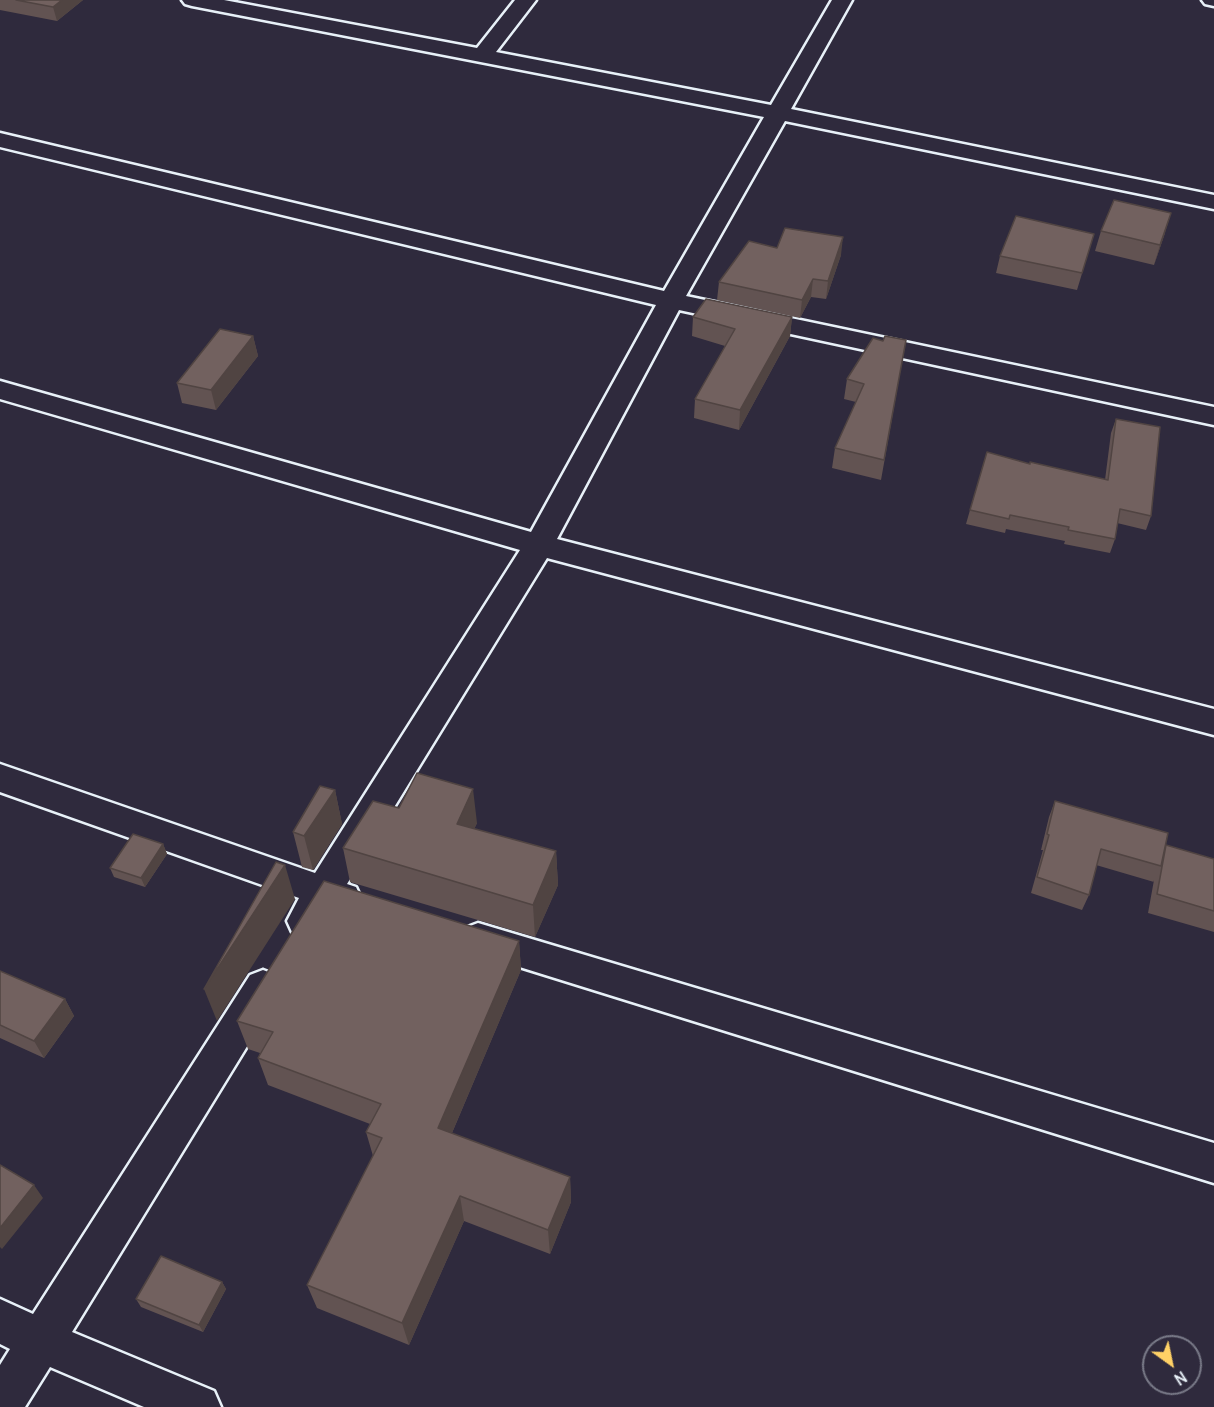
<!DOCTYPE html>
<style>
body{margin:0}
#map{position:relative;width:1214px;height:1407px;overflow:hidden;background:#2f2a3d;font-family:Delius,sans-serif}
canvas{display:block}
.north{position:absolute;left:1142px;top:1335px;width:60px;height:60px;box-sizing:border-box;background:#2f2a3d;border:2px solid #797a88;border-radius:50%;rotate:147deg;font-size:16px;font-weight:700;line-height:24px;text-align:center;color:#e8f1f8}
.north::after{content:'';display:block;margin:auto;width:21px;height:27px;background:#ffd166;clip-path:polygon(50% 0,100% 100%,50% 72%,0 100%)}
</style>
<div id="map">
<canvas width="1214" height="1407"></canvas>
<div class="north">N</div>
</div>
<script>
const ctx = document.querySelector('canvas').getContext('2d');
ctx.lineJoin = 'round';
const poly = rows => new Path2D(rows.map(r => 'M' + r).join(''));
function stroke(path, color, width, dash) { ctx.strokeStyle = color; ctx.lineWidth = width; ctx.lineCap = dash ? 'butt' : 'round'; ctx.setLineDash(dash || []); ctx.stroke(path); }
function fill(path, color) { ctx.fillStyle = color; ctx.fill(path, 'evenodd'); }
const minor = poly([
 [182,0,224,0,477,48,515,0,536,0,496,52,771,105,832,0,852,0,791,109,1214,195,1214,209,785,121,686,296,1214,407,1214,425,679,310,557,539,1214,709,1214,735,547,558,347,884,356,887,361,898,356,909,343,913,332,910,318,932,305,937,292,932,287,921,299,898,0,792,0,764,315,873,520,550,0,399,0,381,531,532,656,305,0,147,0,133,664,291,764,117,192,6,185,4,182,0],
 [1202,0,1214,0,1214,6,1205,4,1202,0],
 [478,923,1214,1143,1214,1183,465,950,459,939,465,928,478,923],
 [263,970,276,975,282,987,276,999,72,1332,214,1391,221,1407,144,1407,50,1367,25,1407,0,1407,0,1365,10,1349,0,1344,0,1299,33,1314,250,975,263,970]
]);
stroke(minor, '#e8f1f8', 5);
fill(minor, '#2f2a3d');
fill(poly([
 [0,0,83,0,57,21,0,10],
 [1101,231,1165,233,1154,265,1095,251],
 [1094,234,1077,290,996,273,1000,256],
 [777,248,841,255,826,299,811,297,800,318,717,300,719,282],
 [693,317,792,317,790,336,739,430,694,418,695,399,725,346,692,336],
 [253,336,258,356,216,410,182,403,177,383],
 [906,340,881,480,832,468,835,448,856,402,844,399,847,379],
 [1116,419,1151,516,1146,530,1117,523,1115,539,1110,553,1064,544,1065,541,1006,529,1005,533,966,524,970,510,1030,464,1105,480,1111,433],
 [335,790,342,824,313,870,302,867,293,832],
 [1055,801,1165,848,1214,859,1214,932,1148,913,1154,880,1154,882,1096,865,1089,895,1082,910,1031,893,1043,850,1041,850,1049,817],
 [399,808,477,823,474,829,556,851,558,885,535,937,350,882,343,848],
 [163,844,167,854,145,887,114,877,110,868],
 [519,941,521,970,452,1133,570,1177,571,1202,550,1254,464,1221,409,1345,317,1308,307,1285,373,1156,366,1132,370,1124,268,1085,258,1058,260,1053,248,1049,237,1021],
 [0,971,65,999,74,1016,44,1058,0,1038],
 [222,1282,226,1289,203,1332,141,1307,136,1299]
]), '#625352');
fill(poly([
 [62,0,83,0,57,21,53,7],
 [1171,213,1165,233,1154,265,1160,245],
 [843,237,841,255,826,299,828,281],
 [813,279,811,297,800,318,802,300],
 [792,317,790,336,739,430,740,410],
 [253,336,258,356,216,410,211,390],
 [473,789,477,823,461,858,457,824],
 [335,790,342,824,313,870,304,836],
 [163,844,167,854,145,887,141,878],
 [556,851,558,885,535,937,533,905],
 [285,865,295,899,217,1021,204,989],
 [519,941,521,970,443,1154,438,1128],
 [65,999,74,1016,44,1058,34,1041],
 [570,1177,571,1202,550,1254,548,1230],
 [34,1185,43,1198,2,1249,0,1247,0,1228],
 [460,1196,464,1221,409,1345,402,1323],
 [222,1282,226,1289,203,1332,199,1325]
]), '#504442');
const building = poly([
 [16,0,62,0,53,7,16,0],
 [1114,200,1171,213,1160,245,1101,231,1114,200],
 [1016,216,1094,234,1082,273,1000,256,1016,216],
 [785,228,843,237,828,281,813,279,802,300,719,282,749,241,777,248,785,228],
 [706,299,792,317,740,410,695,399,735,329,693,317,706,299],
 [220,329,253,336,211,390,177,383,220,329],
 [885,336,906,340,884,460,835,448,864,384,847,379,873,338,883,341,885,336],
 [1116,419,1160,427,1151,516,1120,509,1115,539,1068,530,1069,527,1010,515,1009,519,970,510,987,452,1030,464,1030,462,1108,480,1116,419],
 [417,773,473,789,457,824,556,851,533,905,343,848,373,801,399,808,417,773],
 [320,786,335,790,304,836,293,832,320,786],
 [1055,801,1168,833,1161,866,1101,849,1089,895,1037,877,1049,835,1047,834,1055,801],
 [133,834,163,844,141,878,110,868,133,834],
 [1166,845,1214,859,1214,911,1157,894,1166,845],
 [276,862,285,865,204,989,276,862],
 [324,881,519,941,438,1128,570,1177,548,1230,460,1196,402,1323,307,1285,382,1138,366,1132,381,1104,258,1058,273,1032,237,1021,324,881],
 [0,971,65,999,34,1041,0,1025,0,971],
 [0,1165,34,1185,0,1228,0,1165],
 [161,1256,222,1282,199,1325,136,1299,161,1256]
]);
fill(building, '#72615f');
stroke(building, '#504442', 1.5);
</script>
